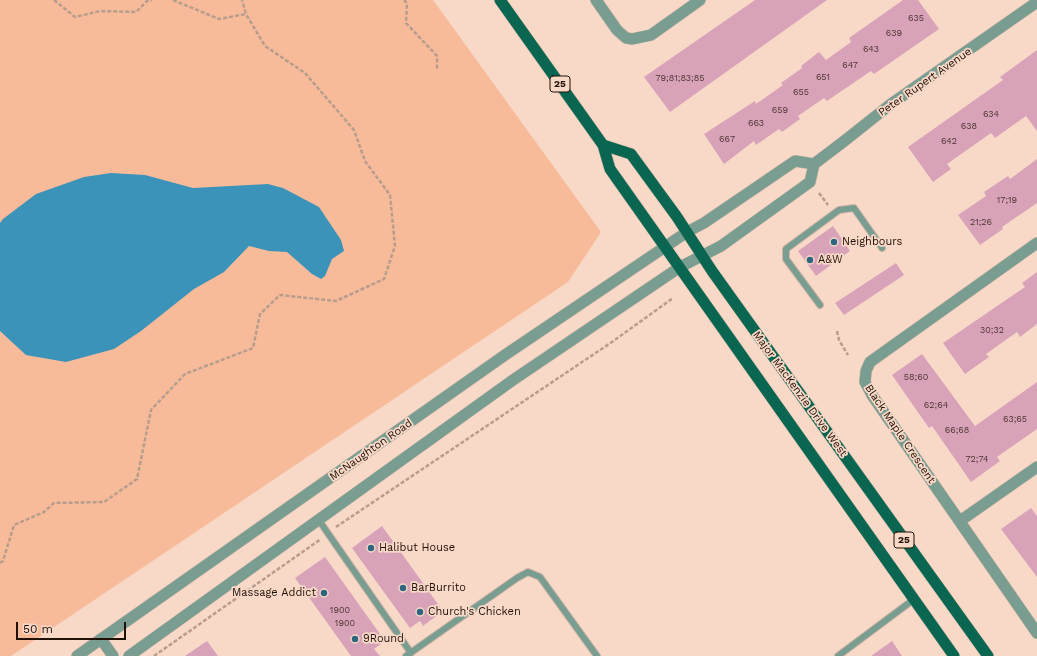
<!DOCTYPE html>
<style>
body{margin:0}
#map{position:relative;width:1037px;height:656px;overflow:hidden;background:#f8d9c8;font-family:"Work Sans",sans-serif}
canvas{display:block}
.scale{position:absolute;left:16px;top:622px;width:110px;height:18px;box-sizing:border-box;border:2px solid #211006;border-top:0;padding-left:5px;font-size:12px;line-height:14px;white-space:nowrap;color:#211006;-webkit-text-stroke:3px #f8d9c8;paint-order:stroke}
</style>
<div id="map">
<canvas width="1037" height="656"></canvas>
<div class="scale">50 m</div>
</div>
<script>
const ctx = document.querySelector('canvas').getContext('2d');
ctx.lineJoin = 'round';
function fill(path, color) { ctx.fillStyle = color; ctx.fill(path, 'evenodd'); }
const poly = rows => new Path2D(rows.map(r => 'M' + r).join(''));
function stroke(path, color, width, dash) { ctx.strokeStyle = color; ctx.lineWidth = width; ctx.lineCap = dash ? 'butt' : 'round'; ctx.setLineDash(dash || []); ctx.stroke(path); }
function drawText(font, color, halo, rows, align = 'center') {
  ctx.font = font + ' "Work Sans",sans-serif'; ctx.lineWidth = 3.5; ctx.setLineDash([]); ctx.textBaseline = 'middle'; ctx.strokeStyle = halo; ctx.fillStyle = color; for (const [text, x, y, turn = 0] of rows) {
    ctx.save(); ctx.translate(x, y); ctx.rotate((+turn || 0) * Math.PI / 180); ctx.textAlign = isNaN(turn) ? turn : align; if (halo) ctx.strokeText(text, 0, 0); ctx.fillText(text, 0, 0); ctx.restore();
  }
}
fill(poly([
 [0,0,433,0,601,232,568,282,11,656,0,656]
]), '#f8bb99');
fill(poly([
 [111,173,145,175,193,188,268,184,283,188,319,207,341,240,344,251,332,259,325,276,321,279,312,274,287,252,269,251,249,246,224,272,194,289,141,331,114,349,66,362,26,355,0,331,0,223,3,219,36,194,84,177]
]), '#3c93ba');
fill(poly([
 [755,0,827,0,670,112,644,77],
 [903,0,918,0,939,29,874,74,871,71,827,101,824,98,798,116,800,119,782,132,779,129,756,145,754,141,724,164,704,134,755,101,756,104,783,85,781,83,802,68,801,66,819,52,826,60,851,42,849,38],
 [1037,50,1037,131,1026,116,995,138,991,133,947,164,951,169,933,182,908,147,1003,80,1000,77],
 [1037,159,1037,203,1002,227,1003,229,980,245,958,215,986,196,984,192,1008,176,1010,179],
 [833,226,850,251,816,276,798,251],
 [896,263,904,275,844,315,835,303],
 [1037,272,1037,324,1020,337,1017,332,986,354,989,357,965,374,943,343,1025,287,1022,283],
 [922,354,975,426,1037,382,1037,429,997,457,1000,461,971,482,932,426,929,428,892,375],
 [1031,508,1037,516,1037,577,1001,529],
 [382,526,443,611,423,626,420,621,410,628,352,548],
 [325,557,385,641,374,649,380,656,351,656,295,578],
 [207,641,218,656,185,656],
 [892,641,902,656,871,656]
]), '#d8a3b9');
const service = poly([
 [820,305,786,259,786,249,839,210,854,208,882,248],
 [318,519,411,653],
 [406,656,517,578,528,572,540,577,597,656],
 [838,656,913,600]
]);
const minor = poly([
 [596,0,617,30,626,38,632,39,651,35,700,0],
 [1037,243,870,362,866,371,865,382,872,395,1037,633],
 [960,521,1037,467],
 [101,639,113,656]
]);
const tertiary = poly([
 [77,656,505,355,687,232,704,223,795,161,814,164],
 [129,656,513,380,680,267,721,246,810,182,814,164,843,142,891,104,1037,2]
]);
const primary = poly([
 [500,0,603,145,610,169,954,656],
 [603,145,631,154,677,217,712,271,780,366,988,656]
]);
stroke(service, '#d1b5a5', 8);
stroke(minor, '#d1b5a5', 12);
stroke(tertiary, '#d1b5a5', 12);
stroke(primary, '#d1b5a5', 12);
stroke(poly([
 [54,0,75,17,100,11,136,12,147,1,152,0],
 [173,0,219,19,246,14,242,0],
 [404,0,407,3,406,23,437,56,437,69],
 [819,193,828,205],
 [837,331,839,340,848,355],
 [336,527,612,342,673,298],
 [0,563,3,561,14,525,44,512,54,503,104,502,137,479,151,410,185,374,253,348,260,314,280,295,336,301,384,279,395,246,390,195,365,161,354,130,305,73,265,46,246,14],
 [154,656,321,539]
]), '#b79d8e', 2.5, [4, 2]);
stroke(service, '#799e91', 6);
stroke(minor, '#799e91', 11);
stroke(tertiary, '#799e91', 11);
stroke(primary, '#0a6651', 11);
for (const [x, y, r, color] of [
 [834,242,4,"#2e6680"],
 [810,260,4,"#2e6680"],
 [371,548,4,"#2e6680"],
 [403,588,4,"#2e6680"],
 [324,593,4,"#2e6680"],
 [420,612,4,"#2e6680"],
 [355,639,4,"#2e6680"]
]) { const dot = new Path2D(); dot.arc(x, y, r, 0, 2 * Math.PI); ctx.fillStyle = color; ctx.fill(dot); stroke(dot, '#f8d9c8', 1.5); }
drawText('9px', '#4f3533', null, [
 ["635",916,18],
 ["639",894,33],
 ["643",871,49],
 ["647",850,65],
 ["651",823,77],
 ["79;81;83;85",680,78],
 ["655",801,92],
 ["659",780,110],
 ["634",991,114],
 ["663",756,123],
 ["638",969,126],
 ["667",727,139],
 ["642",949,141],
 ["17;19",1007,200],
 ["21;26",981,222],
 ["30;32",992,330],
 ["58;60",916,377],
 ["62;64",936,405],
 ["63;65",1015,419],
 ["66;68",957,430],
 ["72;74",977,459],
 ["1900",340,610],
 ["1900",345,623]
]);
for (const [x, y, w] of [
 [560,84,20],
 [904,540,20]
]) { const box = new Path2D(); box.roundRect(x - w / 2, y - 8, w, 16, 3); ctx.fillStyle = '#f8d9c8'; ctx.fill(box); stroke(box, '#211006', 1); }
drawText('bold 10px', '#211006', null, [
 ["25",560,84],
 ["25",904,540]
]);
drawText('11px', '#211006', '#f8d9c8', [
 ["Peter Rupert Avenue",925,82,-35],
 ["Major MacKenzie Drive West",800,394,54],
 ["Black Maple Crescent",900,434,56],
 ["McNaughton Road",371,450,-35]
]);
drawText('11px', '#211006', '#f8d9c8', [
 ["Neighbours",842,242],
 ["A&W",818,260],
 ["Halibut House",379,548],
 ["BarBurrito",411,588],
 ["Massage Addict",316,593,"right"],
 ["Church's Chicken",428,612],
 ["9Round",363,639]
], 'left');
</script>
